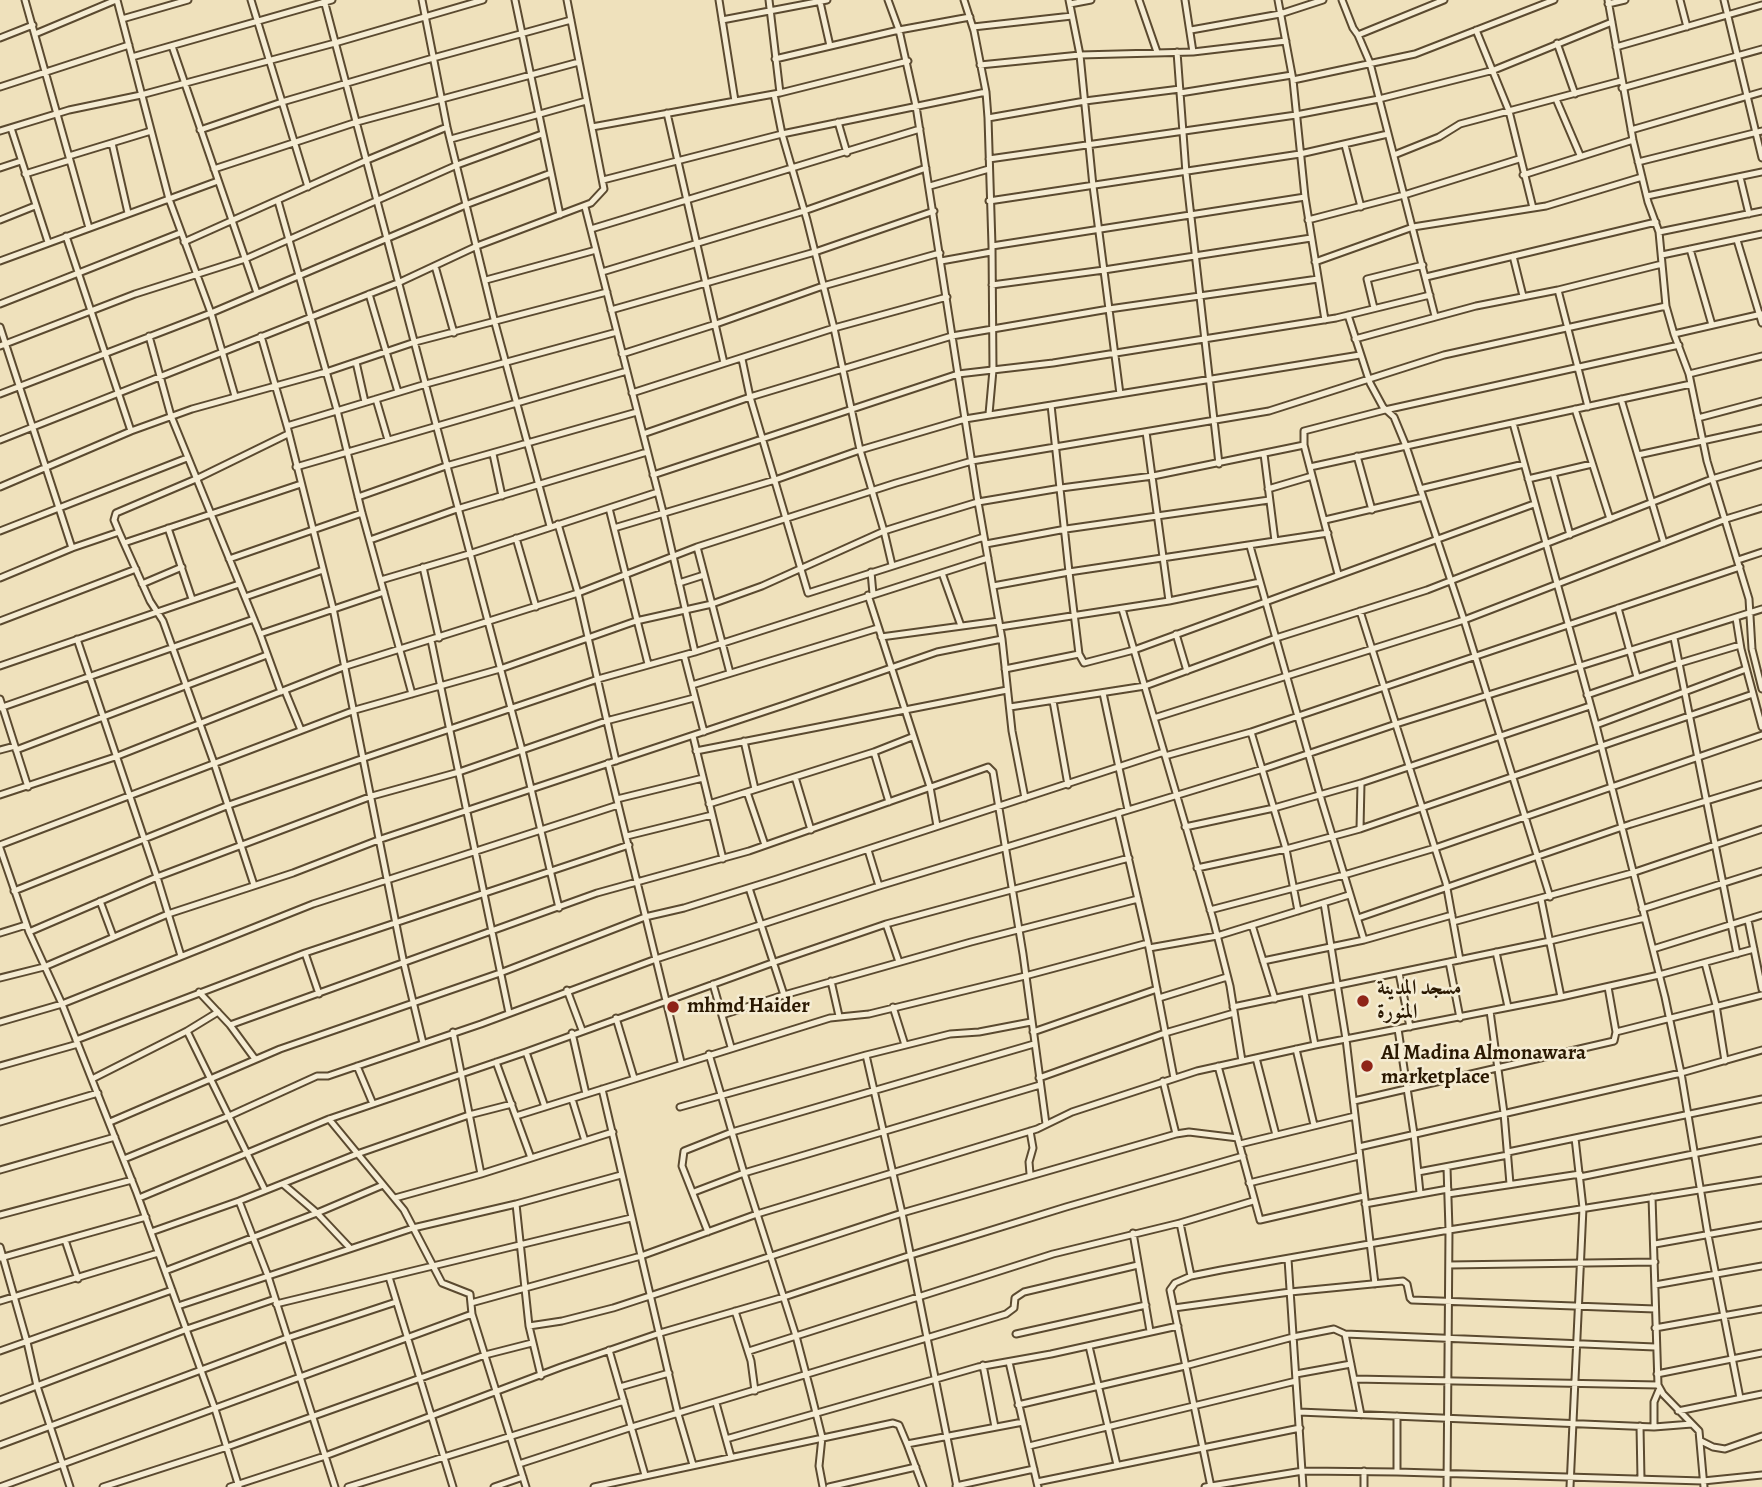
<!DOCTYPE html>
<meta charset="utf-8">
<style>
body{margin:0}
canvas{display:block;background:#efe1bc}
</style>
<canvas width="1762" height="1487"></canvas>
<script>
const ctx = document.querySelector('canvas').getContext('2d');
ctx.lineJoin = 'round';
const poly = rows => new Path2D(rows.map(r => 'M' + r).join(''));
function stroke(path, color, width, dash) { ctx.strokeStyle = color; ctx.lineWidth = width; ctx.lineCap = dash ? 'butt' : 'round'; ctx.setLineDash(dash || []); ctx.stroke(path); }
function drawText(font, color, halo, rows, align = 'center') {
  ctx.font = font + ' Alegreya,Amiri,serif'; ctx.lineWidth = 5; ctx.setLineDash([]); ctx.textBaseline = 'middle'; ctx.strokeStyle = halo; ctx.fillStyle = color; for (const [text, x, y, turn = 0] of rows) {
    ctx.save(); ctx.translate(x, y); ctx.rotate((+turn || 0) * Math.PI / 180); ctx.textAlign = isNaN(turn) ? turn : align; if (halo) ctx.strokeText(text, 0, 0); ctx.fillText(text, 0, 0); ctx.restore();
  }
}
const street = poly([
 [25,0,89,228],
 [117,0,169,199,211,313,235,396],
 [251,0,308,187],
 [324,0,522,750,559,908],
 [422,0,447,127,495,323,550,526],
 [515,0,560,215],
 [719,0,735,101],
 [769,0,780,93,774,94,782,134,807,220,834,328,860,450,884,531,892,565],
 [888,0,899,30,916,106,978,502,1002,639,1012,731,1025,798],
 [964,0,974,31,986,92,988,118,992,246,993,370,989,414],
 [1069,0,1080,55,1093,186,1120,394],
 [1139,0,1157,52],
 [1185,0,1193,52],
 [1278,0,1293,80,1305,197,1325,320],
 [1342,0,1353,28,1358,35,1444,0],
 [1608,0,1633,140,1648,202,1659,232,1666,306,1674,334,1689,374,1707,461,1749,599,1752,649,1762,689],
 [1680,0,1687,27],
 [1724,0,1762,158],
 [820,2,830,46],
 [1070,4,1091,0],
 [1608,4,1625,0],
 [122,19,188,0],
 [722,20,827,0],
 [973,27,1072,16],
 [1191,30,1280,14,1323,0],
 [1476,30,1509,111,1533,208],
 [35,34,116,0],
 [1358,35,1370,63,1435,316],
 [0,38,33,25],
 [1557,43,1575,94],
 [172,46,257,293],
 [1616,47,1762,5],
 [1177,52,1186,173,1219,464],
 [132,57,332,0],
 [775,59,899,30,970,17],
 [980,65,1080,55,1193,52,1286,41],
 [1293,80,1415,54,1554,0],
 [0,87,129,45],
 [1622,88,1762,49],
 [780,93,908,61],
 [1180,93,1292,75],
 [1556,99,1580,155],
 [667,113,724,363],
 [988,118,1085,101,1180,89],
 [838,122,847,153],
 [592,127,774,94],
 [11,128,48,242],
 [200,130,282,102,433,58,571,20],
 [1631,130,1762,92],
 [0,131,69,110,141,95,335,43,483,0],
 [451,139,586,101],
 [112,143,128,213],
 [1345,145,1361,207],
 [1394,155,1439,137,1460,124,1621,81],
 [69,156,151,131],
 [989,159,1296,115,1379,99,1494,70,1612,22],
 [1638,162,1762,131],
 [0,168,21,161],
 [214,169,357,122,579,62],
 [25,174,70,160],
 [1523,175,1633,140],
 [1740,177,1749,214],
 [603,180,782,134,986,92],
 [930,186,989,169],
 [1647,196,1762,172],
 [278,201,337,410,362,513,412,694],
 [989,201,1300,154,1388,134],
 [585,207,663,512,695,652],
 [0,220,35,206],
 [1308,220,1404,195,1519,159],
 [591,229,920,129],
 [1659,232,1762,211],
 [66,236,131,431],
 [1737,240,1762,323],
 [184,242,367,160,447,127],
 [992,246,1305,197],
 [1690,249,1712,325],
 [1662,255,1762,234],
 [1513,256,1523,296],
 [0,261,218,181],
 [941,261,991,252],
 [1315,262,1413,227,1546,206,1642,177],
 [435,266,454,333],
 [602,272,804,211,926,168],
 [1426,277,1656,222],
 [486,280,596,250],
 [992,285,1104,270,1311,238],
 [1558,290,1588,407],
 [369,294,398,392],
 [0,304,180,233],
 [1374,308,1367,279,1423,265],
 [611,310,815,252,934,211],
 [1348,315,1370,383,1383,407,1394,417,1406,446,1464,620,1550,897],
 [0,327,72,548],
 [1674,334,1762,314],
 [149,336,171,416,260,634,281,692],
 [261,336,287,426,333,608,404,964,423,1043],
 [1355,339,1476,306,1558,290,1662,264],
 [0,346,135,294,245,259,457,165,542,134],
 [622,354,716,324,823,286,940,253],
 [742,359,750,397,808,593,984,537],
 [356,362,365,402],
 [1689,374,1762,356],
 [632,393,834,328,947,297],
 [0,394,211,313,468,204,551,173],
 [376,399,388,440],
 [1621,399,1664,543],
 [1051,405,1069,572,1079,654,1084,663,1134,650,1534,504],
 [1575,409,1610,519],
 [1698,418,1762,401],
 [1513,423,1596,725,1665,997,1681,1073,1708,1235,1740,1398],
 [287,426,426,384,617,332],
 [1146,432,1169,601],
 [643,434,750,397,952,336,1109,309,1318,279],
 [0,440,400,282,477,246,591,203,604,189,567,0],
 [493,454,502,496],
 [1264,454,1275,541],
 [1638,455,1762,428],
 [1357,456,1372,510],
 [296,467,627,371],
 [1310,467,1691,384],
 [1553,473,1570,535],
 [653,475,958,374,1053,363,1336,318,1430,295],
 [1528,479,1592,464],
 [0,487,131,431,192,409,326,372,415,342,607,292],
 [1268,489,1312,476],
 [1420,489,1524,464],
 [358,497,446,466,637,412],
 [609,508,648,664],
 [1325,520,1423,497],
 [558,524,578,593,616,761],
 [168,528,192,599],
 [614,528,775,480,860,450,965,419,1360,355],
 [0,531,187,458],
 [119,532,150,601,163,621,214,763,254,885],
 [516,538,536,607],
 [370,540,457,509,647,452],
 [124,543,301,484],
 [986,544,1066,529,1269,500],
 [1250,546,1322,802,1364,940],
 [697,547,730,673],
 [229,559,362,513],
 [1738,560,1762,552],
 [423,567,439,638],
 [871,572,873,594],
 [942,573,961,626],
 [1338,574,1304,445,1304,431,1385,410,1679,345],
 [0,578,72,548,119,532,114,520,116,513,196,479,288,434],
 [381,580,469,554,658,492],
 [679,583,704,575],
 [142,584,182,567],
 [993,586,1069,572,1328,533],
 [868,595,930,787,937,826],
 [245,597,323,570],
 [1618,608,1637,677],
 [1122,609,1213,919,1230,986,1242,1061],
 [1360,611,1446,883,1460,960],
 [1736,618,1741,649,1762,727],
 [0,621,136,569],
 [1000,627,1169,601,1260,582],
 [260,634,384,592],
 [1176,634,1187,671],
 [881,637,999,621],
 [1674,638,1737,954],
 [77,639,157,877,181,956],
 [431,640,509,1013],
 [684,655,704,732],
 [0,666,239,584],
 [1005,669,1079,654],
 [692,685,878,628],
 [285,691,301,730],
 [1103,693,1128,810],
 [1587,695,1680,663,1740,645],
 [0,699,28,787],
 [1053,701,1068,785],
 [1010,707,1145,686,1276,638,1427,590,1712,479,1762,464],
 [0,708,254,619],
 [1154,718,1464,620,1726,519,1762,508],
 [1596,725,1746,669],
 [1251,732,1286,849,1298,911],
 [693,736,723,859],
 [744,741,755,789],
 [0,750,15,746],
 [16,750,267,655],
 [696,751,1007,690],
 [874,752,889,802],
 [1165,756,1251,732,1740,567],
 [608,763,681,1062],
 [795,777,811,830],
 [747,792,765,845],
 [0,795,115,757,346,666,578,593,697,547,896,483,972,461,1269,411,1444,355,1666,306],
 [617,799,703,778],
 [709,804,874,752,912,737],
 [1118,813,1148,943,1174,1078],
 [1185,827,1274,808,1361,783,1590,706],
 [1360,829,1361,783],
 [627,836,712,815],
 [0,845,355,710,500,669,636,621,712,604,762,586,884,531,922,519,978,502,1061,488,1153,476,1304,445],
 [0,848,29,932,62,1004,136,1191,215,1409,239,1487],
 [868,850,879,886],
 [1197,868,1286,849,1360,829,1753,694],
 [749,888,784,995],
 [14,891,229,805,364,758,598,679,695,652,988,558],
 [1541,899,1561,997],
 [100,901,113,936],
 [1324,903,1346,1039,1375,1284],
 [1642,909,1762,871],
 [1210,910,1344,875,1435,848,1762,735],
 [1358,918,1631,824,1762,784],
 [1748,920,1762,989],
 [1453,922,1632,873,1762,829],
 [886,924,899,962],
 [1252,925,1275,999],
 [29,932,157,877,372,796,459,772,606,721,694,698],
 [0,933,26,925],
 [1149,948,1217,936,1349,895],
 [1653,949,1762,915],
 [1496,952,1508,1007],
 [305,953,319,994],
 [1263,961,1364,940,1452,915],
 [1449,962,1460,1018],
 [1705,963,1716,1005,1725,1061],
 [1399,973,1410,1027],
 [0,978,44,967,168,914,293,873,381,839,787,704,937,652,1002,639],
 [831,981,839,1016],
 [713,984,731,1047],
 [567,990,582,1030],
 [199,992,230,1025,255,1059],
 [1305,993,1315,1045],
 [1159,998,1227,977],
 [893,1007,905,1045],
 [1233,1007,1550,941,1645,918],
 [1490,1011,1504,1113,1510,1184],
 [722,1015,784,995,971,942,1138,899],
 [616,1018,634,1078],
 [0,1022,62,1004,313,904,618,805],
 [230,1025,597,893,749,851,988,767,993,772,1023,954,1046,1124],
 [1398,1029,1414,1134,1420,1193],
 [187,1031,265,1190],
 [453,1032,481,1174],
 [1033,1032,1157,989],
 [1616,1032,1762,995],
 [572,1033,586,1094],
 [76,1040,305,953,629,845],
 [1296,1049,1314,1125],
 [526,1052,545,1107],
 [709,1054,744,1173,796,1336,811,1393,822,1437,819,1466,823,1487],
 [866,1055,950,1034,979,1032,1031,1022],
 [1256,1058,1276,1135],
 [496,1062,531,1158],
 [0,1066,78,1044],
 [357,1066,373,1104],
 [1218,1066,1260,1220,1364,1196],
 [1039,1078,1165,1033,1234,1013],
 [92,1079,187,1031,218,1012],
 [1163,1081,1176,1134],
 [602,1089,678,1414,693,1465],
 [572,1099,585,1141],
 [1354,1101,1614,1041,1616,1032,1608,987],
 [680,1107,866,1055,902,1213,957,1487],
 [516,1116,830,1018,869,1014,1025,976,1148,943],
 [0,1122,98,1093],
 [110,1122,280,1049,500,973,645,917,684,908,777,879,1164,752],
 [1240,1144,1355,1116],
 [1359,1147,1681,1073,1762,1050],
 [1508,1152,1762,1099],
 [124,1159,229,1116,317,1076,328,1076,481,1024,656,959,879,886,1263,769,1396,724,1762,609],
 [1447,1167,1449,1230,1447,1487],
 [0,1170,115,1137],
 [1418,1172,1508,1155],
 [1030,1174,1029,1162,1033,1148,1030,1131],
 [1580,1177,1762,1140],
 [1249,1183,1359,1156],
 [283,1184,317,1213,349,1247],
 [694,1192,744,1173,1040,1085],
 [1448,1194,1580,1174],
 [1652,1197,1658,1385,1663,1394,1699,1431,1704,1487],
 [139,1198,329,1119,526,1052,772,963,886,924,1129,858],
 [395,1198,481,1174,613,1132],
 [239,1201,268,1276,335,1487],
 [516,1204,529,1326,541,1376],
 [1365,1204,1448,1189],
 [0,1215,132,1180],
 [1180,1223,1191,1276],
 [151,1232,239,1201,357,1154,469,1115,512,1104],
 [708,1232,682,1166,684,1151,732,1132,1034,1044],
 [1133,1233,1150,1331],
 [65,1240,78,1279],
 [1655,1244,1762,1225],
 [0,1247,27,1342,37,1386,70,1487],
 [0,1258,146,1217],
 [1288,1259,1303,1487],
 [1449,1265,1655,1262],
 [165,1271,317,1213,383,1185],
 [389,1277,453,1487],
 [1655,1285,1762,1266],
 [0,1301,158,1253],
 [471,1303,641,1256,757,1214,1037,1129,1072,1112,1197,1071,1315,1045,1561,997,1659,975,1754,949],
 [276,1304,631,1218],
 [178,1306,413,1228,516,1204,621,1175],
 [1174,1308,1290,1292,1403,1281,1407,1284,1410,1298,1412,1300,1655,1309],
 [735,1311,751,1361,755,1391],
 [472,1314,526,1487],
 [529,1326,562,1321,613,1308,902,1213,1176,1134,1189,1132,1238,1138],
 [1655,1328,1762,1309],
 [1016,1334,1146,1305],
 [1345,1334,1361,1415],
 [1089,1346,1117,1465],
 [609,1350,645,1475],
 [0,1351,172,1290],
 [749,1351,1053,1254,1180,1223,1253,1201],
 [1009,1362,1038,1487],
 [983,1365,995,1427],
 [1296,1374,1351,1364],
 [1657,1374,1762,1353],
 [1354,1379,1658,1385],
 [620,1387,669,1373],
 [0,1400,187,1329,275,1299],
 [716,1403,726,1439,978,1367,1051,1354,1178,1326],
 [1018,1405,1185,1366,1293,1337,1334,1329,1345,1334,1655,1347],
 [1678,1411,1762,1394],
 [1299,1412,1654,1427,1692,1424],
 [1640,1426,1641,1479],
 [1654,1427,1654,1402,1659,1390],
 [726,1439,731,1457],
 [1701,1441,1713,1447,1725,1449,1762,1436],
 [907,1444,923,1487],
 [0,1445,287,1338,396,1302],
 [1029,1446,1296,1381],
 [519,1464,632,1427,1006,1314,1014,1308,1015,1298,1024,1292,1138,1265],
 [1364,1471,1364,1487],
 [1397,1472,1397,1416],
 [1037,1482,1300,1428],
 [956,1486,1034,1469],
 [0,1487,472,1314,470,1294,442,1283,404,1210,329,1119],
 [103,1487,227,1447,485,1355,532,1343],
 [230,1487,325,1456,561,1367,660,1333,784,1297,911,1255,1066,1207,1243,1156],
 [348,1487,624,1401],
 [494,1487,523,1477],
 [594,1487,893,1423,899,1425,907,1444,1023,1422],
 [829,1487,916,1467],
 [1205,1487,1303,1471,1397,1472,1703,1481,1762,1475],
 [1211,1487,1170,1290,1175,1283,1191,1276,1221,1270,1449,1230,1762,1180],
 [1570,1487,1583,1208,1575,1138]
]);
stroke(street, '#5b4a30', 9);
stroke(street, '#f5ecd3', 5);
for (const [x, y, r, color] of [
 [1363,1001,7,"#8f2418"],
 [673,1007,7,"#8f2418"],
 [1367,1066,7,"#8f2418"]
]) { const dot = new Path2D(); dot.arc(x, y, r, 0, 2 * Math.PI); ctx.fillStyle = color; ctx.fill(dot); stroke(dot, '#f5ecd3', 2.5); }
drawText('bold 21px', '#2a1801', '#f5ecd3', [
 ["مسجد المدينة",1377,989],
 ["المنورة",1377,1013],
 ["mhmd Haider",687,1007],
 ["Al Madina Almonawara",1381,1054],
 ["marketplace",1381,1078]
], 'left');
</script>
